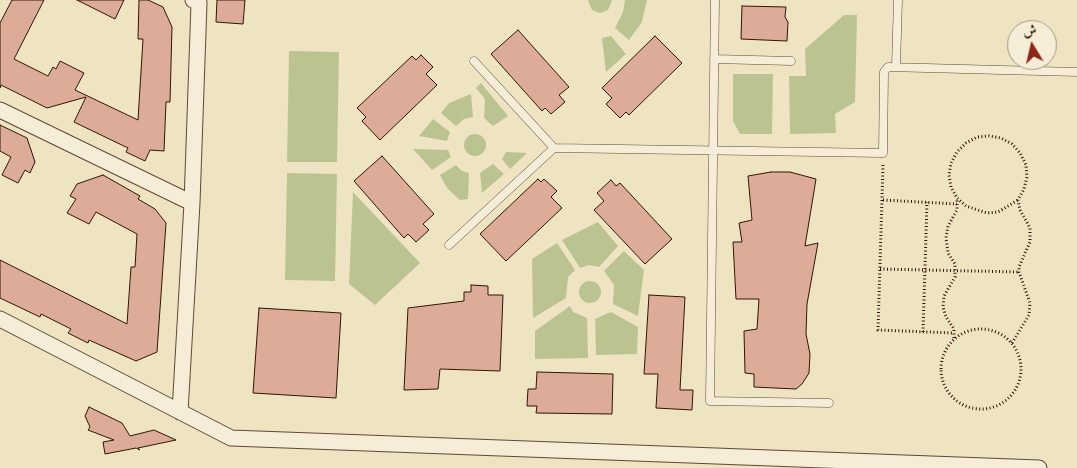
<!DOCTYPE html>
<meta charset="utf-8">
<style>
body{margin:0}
#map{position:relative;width:1077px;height:468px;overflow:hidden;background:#efe4c1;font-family:"IM FELL English",Amiri,serif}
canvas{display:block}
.north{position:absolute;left:1007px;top:20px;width:50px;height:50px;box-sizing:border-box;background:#f5edd7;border:1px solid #a69684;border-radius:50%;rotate:351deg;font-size:14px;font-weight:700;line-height:20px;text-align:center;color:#301408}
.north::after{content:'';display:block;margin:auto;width:18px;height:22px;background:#8f2418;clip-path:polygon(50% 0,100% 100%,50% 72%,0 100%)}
</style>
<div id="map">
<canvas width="1077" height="468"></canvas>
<div class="north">ش</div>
</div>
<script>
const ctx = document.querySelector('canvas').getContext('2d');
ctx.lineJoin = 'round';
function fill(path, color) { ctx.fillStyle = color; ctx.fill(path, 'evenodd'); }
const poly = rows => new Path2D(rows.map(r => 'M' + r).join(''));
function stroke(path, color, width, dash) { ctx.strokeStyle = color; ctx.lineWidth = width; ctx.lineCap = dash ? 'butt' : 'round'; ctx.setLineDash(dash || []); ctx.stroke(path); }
fill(poly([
 [588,0,612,0,608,10,600,13,592,10],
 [625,0,647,0,642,22,629,40,615,28,623,12],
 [844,15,857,15,855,102,835,114,836,133,790,134,789,76,806,76,805,49],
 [611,36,626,54,606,72,602,38],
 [289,51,339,52,337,162,287,162],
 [733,74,773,74,772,134,740,134,733,121],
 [481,83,508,116,493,126,484,118,485,99,476,88],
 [471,94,473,117,464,119,456,126,441,113,449,103],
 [433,119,450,132,447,141,419,136],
 '464 145a11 11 0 1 1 22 0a11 11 0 1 1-22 0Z',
 [413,149,448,150,451,157,432,170],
 [506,152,527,153,510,169,502,159],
 [493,164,504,174,482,193,480,173],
 [456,165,462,171,469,173,468,199,460,200,447,188,440,175],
 [287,173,337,174,335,281,285,280],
 [353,192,420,263,375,305,349,284],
 [598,222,618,246,599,267,589,265,580,268,562,240],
 [557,243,575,270,568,277,566,298,533,318,532,259],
 [624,251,644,270,638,316,613,304,614,285,604,271],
 '579 292a11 11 0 1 1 22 0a11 11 0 1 1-22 0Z',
 [570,306,573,312,587,318,588,358,535,359,535,331],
 [611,312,638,327,637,354,596,355,595,319]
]), '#bbc491');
const building = poly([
 [12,0,44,0,14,59,48,76,53,67,56,69,60,61,84,73,75,90,138,120,143,39,138,39,139,0,148,0,163,7,172,27,170,102,166,102,164,151,150,150,145,161,126,152,128,148,74,122,86,97,47,108,1,85,0,88,0,23,12,0],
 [77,0,124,0,115,19,77,0],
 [217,0,245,0,243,24,216,22,217,0],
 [742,6,786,7,785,17,788,22,787,41,741,39,742,6],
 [518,30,569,87,559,95,565,102,551,114,545,108,542,111,491,54,518,30],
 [655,36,682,63,629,115,626,112,620,118,606,104,612,98,602,88,655,36],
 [421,55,433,67,426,74,437,85,380,140,362,121,366,117,357,108,412,56,416,60,421,55],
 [0,125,27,138,35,162,30,173,25,170,18,183,2,175,11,157,0,151,0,125],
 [382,156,434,214,423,224,429,230,416,242,408,234,404,238,354,181,382,156],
 [771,172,790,172,816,179,805,246,818,243,807,304,806,334,810,354,809,373,802,384,796,389,754,387,754,374,745,373,744,331,757,329,759,299,736,299,733,242,742,242,739,223,752,220,748,176,771,172],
 [103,175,140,196,138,199,155,209,166,223,157,352,136,361,89,340,88,343,68,333,71,329,41,314,40,317,0,298,0,260,127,324,131,267,135,267,137,234,96,212,89,224,67,213,76,199,70,196,77,184,103,175],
 [538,179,541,182,544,179,557,191,551,197,562,208,506,261,480,234,538,179],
 [611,180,616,186,620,183,672,239,645,264,594,210,604,201,597,193,611,180],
 [471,285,488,286,488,295,503,295,500,371,440,369,438,389,404,390,408,308,464,301,464,292,471,292,471,285],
 [649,295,685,297,680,390,693,390,692,410,656,408,658,374,644,374,649,295],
 [259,308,341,313,336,398,253,393,259,308],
 [537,372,613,374,612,414,536,413,537,406,527,406,528,389,536,389,537,372],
 [89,407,122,423,130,436,154,430,176,440,138,448,140,450,136,448,105,454,103,442,114,440,88,430,90,427,85,416,89,407]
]);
fill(building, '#ddac99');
stroke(building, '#301408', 1);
const service = poly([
 [715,0,710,401,829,403],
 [714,59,791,61],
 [474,61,554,148,883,153,884,72,888,67,1077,72],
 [896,66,898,0],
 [449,245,554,148]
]);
const minor = poly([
 [0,110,192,203],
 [0,319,231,438,1039,468],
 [180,412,192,203,199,3,193,0]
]);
stroke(service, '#604836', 9);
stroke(minor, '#604836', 17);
stroke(poly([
 [883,165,878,330,954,333],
 [883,200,957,204],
 [880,269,1019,272],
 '941 369a40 40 0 1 1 80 0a40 40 0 1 1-80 0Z',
 [923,332,927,202],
 [954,338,954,329,946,317,943,307,944,296,955,277,955,264,948,253,946,238,948,226,957,210,957,199],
 [1012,343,1029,315,1030,303,1019,272,1019,267,1030,242,1030,228,1020,210,1018,200,1024,189,1027,177,1026,165,1020,153,1012,144,1001,138,989,136,977,137,966,143,957,152,951,163,949,175,951,187,957,198,966,206,987,213,998,212,1018,200]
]), '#301408', 3, [1, 2.5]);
stroke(service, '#f5edd7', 8);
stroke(minor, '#f5edd7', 15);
</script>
